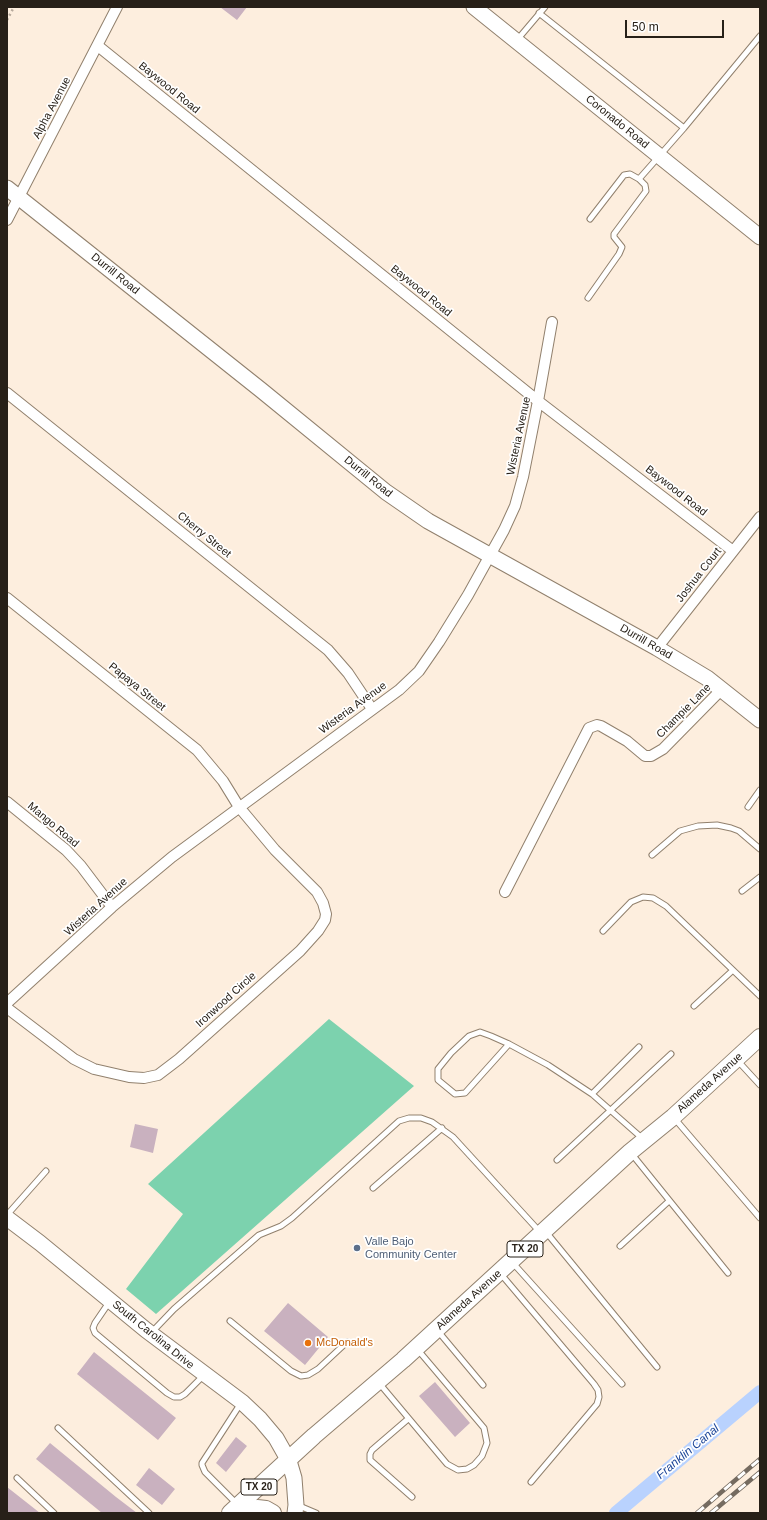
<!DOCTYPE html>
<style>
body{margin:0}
#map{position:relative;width:767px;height:1520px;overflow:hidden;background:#fdeede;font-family:Helvetica,sans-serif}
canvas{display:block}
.frame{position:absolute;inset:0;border:8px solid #272018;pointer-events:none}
.scale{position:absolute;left:625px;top:20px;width:99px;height:18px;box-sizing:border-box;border:2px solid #272018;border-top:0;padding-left:5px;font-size:12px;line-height:14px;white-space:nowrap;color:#272018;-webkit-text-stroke:3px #fff;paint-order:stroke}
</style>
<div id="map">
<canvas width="767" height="1520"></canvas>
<div class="frame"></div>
<div class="scale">50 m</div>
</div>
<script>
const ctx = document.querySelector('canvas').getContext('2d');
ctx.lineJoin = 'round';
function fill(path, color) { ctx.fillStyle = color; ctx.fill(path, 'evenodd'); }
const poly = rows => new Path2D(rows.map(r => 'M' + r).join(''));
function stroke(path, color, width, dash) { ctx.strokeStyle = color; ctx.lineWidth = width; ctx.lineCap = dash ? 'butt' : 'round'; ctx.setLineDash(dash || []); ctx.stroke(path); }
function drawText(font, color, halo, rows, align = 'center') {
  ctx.font = font + ' Helvetica,sans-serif'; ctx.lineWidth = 3.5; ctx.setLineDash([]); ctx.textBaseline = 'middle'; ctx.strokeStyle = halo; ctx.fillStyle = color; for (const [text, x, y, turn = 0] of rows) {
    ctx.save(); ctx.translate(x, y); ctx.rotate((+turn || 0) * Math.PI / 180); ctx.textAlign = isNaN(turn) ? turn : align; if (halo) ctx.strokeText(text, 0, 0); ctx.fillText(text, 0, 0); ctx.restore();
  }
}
fill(poly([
 [329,1019,414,1086,156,1314,126,1289,183,1214,148,1184]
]), '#7cd2ae');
stroke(poly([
 [616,1513,760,1392]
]), '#b9d2fe', 14);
fill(poly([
 [220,7,247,7,237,20],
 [135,1124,158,1129,153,1153,130,1147],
 [288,1303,328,1337,305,1365,264,1331],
 [94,1352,176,1418,158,1440,77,1374],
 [435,1382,470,1423,455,1437,419,1396],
 [236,1437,247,1446,226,1472,216,1463],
 [50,1443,116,1497,137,1513,102,1513,36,1459],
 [149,1468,175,1489,162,1505,136,1485],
 [7,1487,40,1513,7,1513]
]), '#c9b1bf');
const lane = poly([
 [539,13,684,128],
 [517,40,545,7],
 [639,179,684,128,760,36],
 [588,298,619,254,622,247,614,237,614,234,646,191,645,185,639,179,630,174,624,175,590,219],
 [748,807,760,790],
 [652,855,680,831,698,826,717,825,731,828,739,831,760,849],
 [742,891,760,877],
 [603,931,631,902,643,897,653,898,666,906,760,996],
 [694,1006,732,971],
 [509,1044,465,1093,455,1094,438,1080,438,1069,451,1053,469,1036,480,1032,491,1036,509,1044,548,1065,592,1094,643,1139],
 [737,1060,760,1085],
 [592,1094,639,1047],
 [675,1119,760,1218],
 [631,1153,728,1273],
 [557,1160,671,1054],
 [373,1188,442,1128],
 [7,1215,46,1171],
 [546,1232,657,1367],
 [620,1246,669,1201],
 [512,1262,622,1384],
 [500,1273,594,1384,598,1390,599,1397,597,1404,531,1482],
 [110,1301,95,1323,93,1328,95,1333,167,1393,174,1397,180,1397,185,1394,204,1375],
 [230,1321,291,1371,301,1376,308,1375,318,1369,347,1342],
 [437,1330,483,1385],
 [151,1333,174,1309,259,1235,281,1226,292,1218,399,1121,409,1118,421,1118,432,1122,453,1137,540,1232],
 [379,1383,447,1464,458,1470,467,1469,474,1465,482,1456,487,1443,484,1428,418,1350],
 [408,1419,372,1450,370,1454,370,1460,412,1497],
 [58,1428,149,1513],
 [17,1478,54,1513],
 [237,1504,205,1472,202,1465,202,1463,241,1403],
 [297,1505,316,1513]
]);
const street = poly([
 [98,46,538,401,733,551],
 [7,220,117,7],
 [7,393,328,650,348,673,372,709],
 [7,598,197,750,223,781,239,807,275,850,317,892,323,903,326,914,325,920,318,931,300,951,179,1059,158,1075,144,1078,129,1077,94,1069,74,1059,7,1008],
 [657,648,760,517],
 [7,802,66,850,81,866,112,907],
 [505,892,589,728,597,725,601,726,627,741,645,756,651,756,663,749,722,689],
 [7,1003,112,907,172,857,399,690,419,671,439,642,468,595,504,530,515,506,523,477,538,401,552,322]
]);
const secondary = poly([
 [474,7,760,237],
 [7,188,261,390,386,492,428,521,657,648,707,678,760,720],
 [7,1218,40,1243,146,1330,242,1402,260,1419,276,1438,289,1461,294,1478,296,1505,295,1513]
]);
const primary = poly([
 [230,1513,314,1436,403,1360,630,1152,673,1117,760,1037],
 [234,1513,257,1508,266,1509,273,1513]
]);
stroke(lane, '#91806d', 7);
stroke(street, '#91806d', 12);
stroke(secondary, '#91806d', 17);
stroke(primary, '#91806d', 18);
stroke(poly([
 [7,20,14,7]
]), '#b7aa9d', 2.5, [2, 3]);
stroke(lane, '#fff', 5);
stroke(street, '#fff', 10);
stroke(secondary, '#fff', 15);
stroke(primary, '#fff', 16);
const rail = poly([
 [697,1513,760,1459],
 [711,1513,760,1472]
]);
stroke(rail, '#756b60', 4.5);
stroke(rail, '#fff', 3, [9]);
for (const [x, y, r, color] of [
 [357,1248,4,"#5c6f8a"],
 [308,1343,4,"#e8710a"]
]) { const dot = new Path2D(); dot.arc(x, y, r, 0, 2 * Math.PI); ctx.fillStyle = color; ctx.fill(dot); stroke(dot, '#fff', 1.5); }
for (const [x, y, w] of [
 [525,1249,36],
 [259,1487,36]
]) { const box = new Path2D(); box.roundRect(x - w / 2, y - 8, w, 16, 3); ctx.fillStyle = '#fff'; ctx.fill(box); stroke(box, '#272018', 1); }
drawText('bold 10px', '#272018', null, [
 ["TX 20",525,1249],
 ["TX 20",259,1487]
]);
drawText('11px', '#272018', '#fff', [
 ["Baywood Road",169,88,39],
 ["Alpha Avenue",52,108,-62],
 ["Coronado Road",617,122,39],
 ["Durrill Road",115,274,39],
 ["Baywood Road",421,291,39],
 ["Wisteria Avenue",519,436,-78],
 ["Durrill Road",368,477,39],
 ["Baywood Road",676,491,38],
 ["Cherry Street",204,535,39],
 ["Joshua Court",699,575,-52],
 ["Durrill Road",646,642,30],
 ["Papaya Street",137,687,39],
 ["Wisteria Avenue",353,708,-36],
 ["Champie Lane",684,711,-45],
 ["Mango Road",53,825,40],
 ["Wisteria Avenue",96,907,-42],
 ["Ironwood Circle",226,1000,-42],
 ["Alameda Avenue",710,1083,-42],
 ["Alameda Avenue",469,1300,-42],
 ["South Carolina Drive",153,1335,39]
]);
drawText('11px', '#4e5e75', '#fff', [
 ["Valle Bajo",365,1242],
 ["Community Center",365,1255]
], 'left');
drawText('11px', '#c56008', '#fff', [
 ["McDonald's",316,1343]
], 'left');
drawText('italic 12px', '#1d4698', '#fff', [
 ["Franklin Canal",688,1452,-40]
]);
</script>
